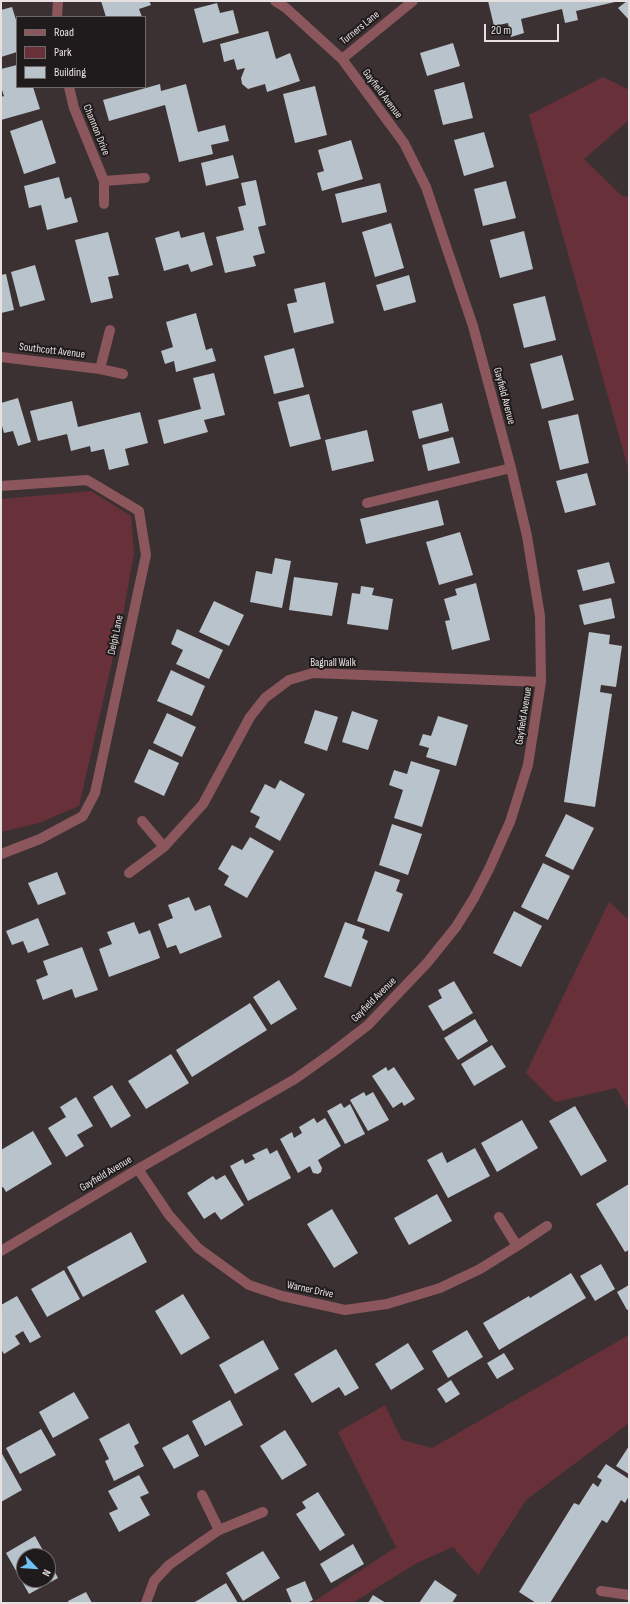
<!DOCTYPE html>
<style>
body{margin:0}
#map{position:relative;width:630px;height:1604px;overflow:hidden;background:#3c3132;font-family:"Sofia Sans Condensed",sans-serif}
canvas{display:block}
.frame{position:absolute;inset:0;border:2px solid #e7e0e1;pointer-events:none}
.legend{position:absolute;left:16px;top:16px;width:130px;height:72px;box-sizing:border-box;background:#1f1a1b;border:1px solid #6f696a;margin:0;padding:5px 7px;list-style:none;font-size:12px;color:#e7e0e1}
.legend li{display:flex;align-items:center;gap:8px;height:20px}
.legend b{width:20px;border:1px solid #6f696a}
.north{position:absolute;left:16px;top:1548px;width:40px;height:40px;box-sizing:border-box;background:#1f1a1b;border:1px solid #6f696a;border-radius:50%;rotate:115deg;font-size:11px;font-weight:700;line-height:16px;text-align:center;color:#e7e0e1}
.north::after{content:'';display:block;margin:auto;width:14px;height:18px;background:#70c1f4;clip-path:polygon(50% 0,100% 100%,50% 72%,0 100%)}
.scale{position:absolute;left:484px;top:24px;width:75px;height:18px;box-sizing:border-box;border:2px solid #e7e0e1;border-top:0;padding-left:5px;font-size:12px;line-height:14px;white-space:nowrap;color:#e7e0e1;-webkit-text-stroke:3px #1f1a1b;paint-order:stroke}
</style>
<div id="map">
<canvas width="630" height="1604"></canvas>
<div class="frame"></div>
<ul class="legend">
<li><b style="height:5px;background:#8b575d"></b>Road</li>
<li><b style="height:11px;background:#683139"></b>Park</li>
<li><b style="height:11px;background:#b9c3cb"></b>Building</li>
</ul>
<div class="north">N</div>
<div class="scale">20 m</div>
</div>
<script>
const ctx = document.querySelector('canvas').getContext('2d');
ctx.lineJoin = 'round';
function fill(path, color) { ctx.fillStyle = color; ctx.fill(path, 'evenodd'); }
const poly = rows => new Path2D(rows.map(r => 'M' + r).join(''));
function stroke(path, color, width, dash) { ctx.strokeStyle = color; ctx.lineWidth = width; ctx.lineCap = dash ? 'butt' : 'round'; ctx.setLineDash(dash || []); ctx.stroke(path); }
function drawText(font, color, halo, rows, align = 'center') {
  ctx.font = font + ' "Sofia Sans Condensed",sans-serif'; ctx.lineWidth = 4; ctx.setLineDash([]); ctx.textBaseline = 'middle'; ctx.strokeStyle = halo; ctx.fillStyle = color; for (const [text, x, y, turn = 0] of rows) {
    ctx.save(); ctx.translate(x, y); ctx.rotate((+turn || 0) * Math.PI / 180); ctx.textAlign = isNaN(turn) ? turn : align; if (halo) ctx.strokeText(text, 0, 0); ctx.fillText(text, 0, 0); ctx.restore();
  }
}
fill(poly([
 [603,77,629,90,629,120,584,159,622,196,629,197,629,471,529,115],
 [91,491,131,516,134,553,124,609,79,806,39,823,1,832,1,499],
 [609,902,629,920,629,1110,616,1088,555,1102,526,1073],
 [629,1335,629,1423,526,1500,478,1575,453,1547,417,1563,352,1603,312,1603,396,1547,338,1432,385,1405,402,1440,432,1448]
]), '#683139');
fill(poly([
 [101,1,149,1,151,5,139,9,142,17,106,17],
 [488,1,615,1,615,2,576,11,578,20,565,23,562,9,521,19,524,33,511,37,508,23,494,26],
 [627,1,629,1,629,20,618,8],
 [217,3,220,13,233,10,239,33,203,43,194,9],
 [12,7,17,23,17,52,1,57,1,10],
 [268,31,276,59,290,53,300,81,267,92,265,84,248,89,242,84,241,78,245,68,237,70,234,59,224,62,220,44],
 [453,43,460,66,427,76,420,53],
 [17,65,17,87,33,87,40,109,1,120,1,97,4,96,1,87,1,69],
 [464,82,473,118,443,125,434,90],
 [160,84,161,91,186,84,198,132,225,125,229,141,211,145,213,154,179,162,165,105,109,121,103,100],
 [315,86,327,135,295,143,283,94],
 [42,120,56,163,24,174,10,131],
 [484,132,494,167,464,176,454,140],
 [351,140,363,179,322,191,317,173,324,171,318,150],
 [233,155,239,178,206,186,201,163],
 [59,177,65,199,71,197,78,222,47,230,41,205,29,208,24,186],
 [256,180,266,225,258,227,265,253,253,256,256,266,225,273,216,237,244,230,238,207,246,205,241,183],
 [506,181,516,218,483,226,474,189],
 [380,183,387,212,342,223,335,194],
 [391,223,404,268,375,277,362,232],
 [179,231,181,238,204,232,213,265,191,272,188,264,164,271,155,238],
 [524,231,533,269,500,278,490,240],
 [108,232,119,275,108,277,113,298,91,303,75,240],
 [35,265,45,300,20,307,11,272],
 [6,274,14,310,1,313,1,275],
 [409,275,416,302,384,311,376,285],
 [325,282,334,323,294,333,287,304,297,302,294,289],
 [545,296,556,340,524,348,513,304],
 [196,313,206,350,212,348,216,361,176,372,174,361,165,364,161,351,173,347,166,322],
 [294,348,304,387,274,394,264,356],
 [562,355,574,400,542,409,530,364],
 [214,373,225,415,204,420,208,432,164,444,158,420,201,409,193,378],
 [309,394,321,439,290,447,278,402],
 [18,398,31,442,18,446,13,431,4,433,2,426,1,427,1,403],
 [72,401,78,427,140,412,148,443,125,449,129,465,109,470,104,449,91,452,90,446,71,451,67,434,38,441,30,411],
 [442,403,449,431,419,439,412,411],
 [578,414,589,463,560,470,548,421],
 [367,430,374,461,332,471,325,440],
 [453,437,460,463,428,471,422,445],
 [587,473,596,505,565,513,556,481],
 [438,500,444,525,366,544,360,519],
 [460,532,473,575,439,585,426,542],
 [275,558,291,561,282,608,250,602,256,571,272,574],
 [609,562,615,583,583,591,577,570],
 [294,577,338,583,332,616,289,610],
 [476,583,490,640,452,650,445,621,450,620,444,599,457,595,455,589],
 [361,586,374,588,372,595,393,599,388,630,347,624,352,593,360,594],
 [611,598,615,618,584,625,579,605],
 [214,601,244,615,229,646,199,632],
 [177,629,223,650,209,679,176,664,183,650,171,644],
 [589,632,610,635,609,644,622,646,616,687,601,685,600,692,612,694,595,807,564,802],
 [171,670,205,686,192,716,157,701],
 [315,710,338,717,327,751,304,743],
 [352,711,378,720,368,750,342,742],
 [167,713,196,727,182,757,153,743],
 [438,716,468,725,456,766,426,757,429,748,419,745,423,734,431,736],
 [149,749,179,763,164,796,134,782],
 [411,761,440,770,422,827,394,818,403,790,389,785,394,770,407,774],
 [280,780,305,794,280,841,255,827,260,817,250,812,265,784,275,789],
 [566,814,594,828,573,870,545,856],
 [392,824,422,834,408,875,379,865],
 [250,837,274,851,247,898,224,885,229,876,218,869,232,845,242,850],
 [543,863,570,876,548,920,521,907],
 [375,871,400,880,396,891,403,894,389,932,357,921],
 [57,872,66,894,38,905,28,883],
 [189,897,195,911,210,905,222,937,180,954,176,945,167,948,158,924,173,918,168,905],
 [514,911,542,926,521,967,493,953],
 [38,918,49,945,28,953,23,941,12,945,6,931],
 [134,922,139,934,150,930,160,958,109,977,99,949,112,944,107,932],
 [345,922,365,929,362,938,368,941,351,987,324,977],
 [82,947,98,990,75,998,72,989,43,1000,36,980,48,975,43,961],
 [279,980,297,1009,271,1025,253,997],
 [454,981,473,1013,443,1031,428,1006,442,998,438,990],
 [250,1003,267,1030,192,1077,176,1050],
 [475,1019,488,1041,458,1060,444,1038],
 [492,1045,506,1067,474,1086,461,1064],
 [171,1054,189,1083,146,1109,128,1081],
 [386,1067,388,1071,394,1067,415,1099,404,1106,402,1102,393,1108,372,1076],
 [112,1085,131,1116,111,1128,93,1097],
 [364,1092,366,1096,373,1092,389,1120,368,1131,350,1100],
 [76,1097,93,1126,77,1135,84,1146,66,1157,48,1128,66,1117,60,1107],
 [341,1103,344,1108,350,1104,365,1134,345,1144,327,1111],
 [575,1106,607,1161,581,1176,549,1121],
 [314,1118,317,1123,325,1118,341,1146,318,1160,322,1168,321,1172,318,1174,313,1173,310,1166,298,1173,280,1139,292,1132,294,1138,302,1133,299,1127],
 [522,1120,538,1148,497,1172,481,1143],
 [33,1131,52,1164,6,1192,3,1187,1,1188,1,1150],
 [267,1148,270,1154,277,1150,291,1178,248,1201,230,1166,243,1159,245,1164,255,1159,252,1155],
 [475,1148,490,1176,448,1198,427,1160,442,1152,447,1163],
 [225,1175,244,1205,221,1220,215,1212,204,1219,187,1193,213,1176,216,1180],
 [629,1184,629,1250,625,1252,596,1204],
 [437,1194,452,1221,409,1245,394,1218],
 [332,1209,358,1253,334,1268,307,1224],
 [131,1232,147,1262,83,1297,67,1267],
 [601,1264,615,1289,595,1301,580,1276],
 [64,1270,80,1299,47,1317,31,1289],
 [571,1273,586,1298,499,1350,483,1323,529,1296,530,1298],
 [629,1285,629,1309,627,1310,617,1292],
 [183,1294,210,1338,181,1355,155,1311],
 [17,1296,41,1337,30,1343,23,1331,15,1336,20,1344,4,1354,1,1349,1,1305],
 [467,1330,483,1357,448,1378,432,1351],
 [263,1340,279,1369,235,1394,219,1365],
 [408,1343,424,1369,391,1390,375,1364],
 [336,1349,359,1388,345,1396,339,1387,312,1403,294,1374],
 [504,1353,514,1369,497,1379,487,1363],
 [451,1380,460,1394,446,1403,437,1389],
 [74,1392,89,1418,53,1438,39,1412],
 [230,1400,243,1425,205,1446,192,1421],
 [129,1423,139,1443,134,1446,144,1466,114,1481,105,1461,109,1459,99,1439],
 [41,1429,56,1455,20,1474,6,1448],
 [285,1430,307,1465,282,1480,260,1446],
 [188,1434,199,1456,174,1469,162,1448],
 [629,1446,629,1474,616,1466],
 [1,1452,22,1490,1,1502],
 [606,1464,629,1479,629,1496,625,1503,621,1500,607,1523,602,1520,550,1603,536,1603,519,1592,574,1503,579,1505,593,1483,598,1487,602,1480,597,1477],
 [139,1475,149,1493,140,1497,150,1515,119,1532,109,1513,118,1509,108,1491],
 [318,1492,345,1535,320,1551,296,1514,306,1508,302,1502],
 [35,1536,46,1556,24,1556,24,1580,48,1580,48,1559,58,1578,29,1594,6,1553],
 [353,1544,364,1564,331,1583,320,1564],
 [263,1551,280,1578,243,1601,226,1573],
 [435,1580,457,1595,452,1603,419,1603],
 [305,1581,313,1600,307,1603,292,1603,286,1589],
 [226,1583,238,1603,193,1603,200,1599],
 [86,1592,92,1603,69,1603,68,1601],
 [373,1595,386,1603,368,1603]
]), '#b9c3cb');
stroke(poly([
 [367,503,511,468]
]), '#8b575d', 10);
stroke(poly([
 [57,17,58,1],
 [342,59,413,1],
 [69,87,74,108,104,181,104,204],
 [104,181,145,178],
 [1,357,100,369,123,374],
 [100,369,110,330],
 [1,486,87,480,139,511,146,555,95,793,83,816,40,839,1,854],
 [142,821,164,847],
 [129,873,164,847,203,804,250,717,265,698,289,680,313,673,541,682],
 [138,1169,169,1215,198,1248,249,1285,282,1296,345,1310,387,1304,440,1288,480,1269,517,1246,547,1226],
 [499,1217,517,1246],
 [1,1251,138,1169,295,1079,333,1052,368,1025,427,963,456,927,474,898,489,869,510,822,528,765,541,682,540,616,527,536,511,468,473,326,426,187,404,143,342,59,286,8,275,1],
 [202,1495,219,1530],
 [601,1591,629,1595],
 [146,1603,154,1581,169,1565,219,1530,263,1512]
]), '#8b575d', 10);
drawText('11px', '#e7e0e1', '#1f1a1b', [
 ["Turners Lane",360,28,-39],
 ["Gayfield Avenue",382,94,53],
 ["Channon Drive",96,130,68],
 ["Southcott Avenue",52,351,7],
 ["Gayfield Avenue",504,396,75],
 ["Delph Lane",116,635,-78],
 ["Bagnall Walk",333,663],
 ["Gayfield Avenue",524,716,-81],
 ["Gayfield Avenue",374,1000,-45],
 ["Gayfield Avenue",106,1174,-31],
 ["Warner Drive",310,1290,12]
]);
</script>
